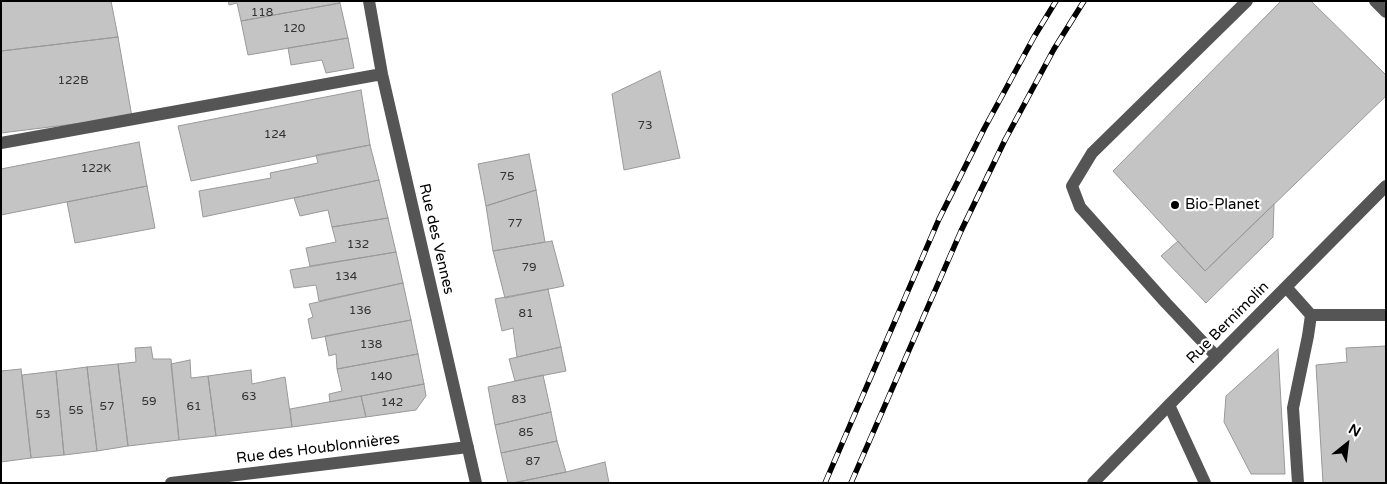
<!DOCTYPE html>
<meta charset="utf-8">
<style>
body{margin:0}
#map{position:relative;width:1387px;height:484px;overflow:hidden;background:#fff;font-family:"Varela Round",sans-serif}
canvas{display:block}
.frame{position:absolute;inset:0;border:2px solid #000;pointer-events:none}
.north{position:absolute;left:1322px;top:419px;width:50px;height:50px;-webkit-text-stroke:4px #fff;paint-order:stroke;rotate:29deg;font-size:14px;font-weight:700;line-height:20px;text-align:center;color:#000}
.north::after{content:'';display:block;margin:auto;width:18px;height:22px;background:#000;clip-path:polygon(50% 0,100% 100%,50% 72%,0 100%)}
</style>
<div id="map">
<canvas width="1387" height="484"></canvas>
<div class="frame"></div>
<div class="north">N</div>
</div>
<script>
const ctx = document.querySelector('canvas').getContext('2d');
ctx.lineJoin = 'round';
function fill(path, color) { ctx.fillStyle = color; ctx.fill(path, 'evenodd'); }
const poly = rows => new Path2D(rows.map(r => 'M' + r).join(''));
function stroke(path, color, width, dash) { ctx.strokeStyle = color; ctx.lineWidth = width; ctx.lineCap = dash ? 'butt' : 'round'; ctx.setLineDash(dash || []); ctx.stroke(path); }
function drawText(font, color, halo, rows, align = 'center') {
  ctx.font = font + ' "Varela Round",sans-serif'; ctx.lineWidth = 4.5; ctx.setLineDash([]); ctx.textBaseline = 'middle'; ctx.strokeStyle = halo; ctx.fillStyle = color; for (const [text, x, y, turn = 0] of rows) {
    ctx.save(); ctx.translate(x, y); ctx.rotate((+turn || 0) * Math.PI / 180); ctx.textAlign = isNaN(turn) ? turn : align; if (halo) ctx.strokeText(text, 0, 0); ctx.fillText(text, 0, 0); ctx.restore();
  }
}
const building = poly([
 [1,1,111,1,118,37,1,51,1,1],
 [228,1,339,1,340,3,241,21,237,3,229,5,228,1],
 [1281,1,1311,1,1386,75,1386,96,1205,271,1113,171,1281,1],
 [340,3,348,38,248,55,241,21,340,3],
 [118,37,132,117,1,133,1,51,118,37],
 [348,38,354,68,326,73,322,60,291,65,288,48,348,38],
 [660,71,680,158,624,170,612,94,660,71],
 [361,90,370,145,191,181,178,126,361,90],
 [139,142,147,186,1,215,1,169,139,142],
 [370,145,379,180,203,217,199,191,271,178,270,173,318,163,316,155,370,145],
 [529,154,536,190,486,206,478,164,529,154],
 [379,180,388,218,332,227,328,210,300,216,294,198,379,180],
 [147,186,155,228,75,243,67,202,147,186],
 [536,190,545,242,493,251,486,206,536,190],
 [1274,204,1273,237,1206,303,1161,256,1178,241,1205,271,1274,204],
 [388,218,396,252,310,266,306,248,336,242,332,227,388,218],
 [552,241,564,286,505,298,493,251,552,241],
 [396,252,403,283,319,301,316,285,294,288,290,270,396,252],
 [403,283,411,320,312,339,308,319,313,317,309,304,403,283],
 [548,289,561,347,517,357,513,328,502,331,495,299,548,289],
 [411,320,418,354,337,369,336,354,329,356,325,336,411,320],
 [1386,346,1386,483,1323,483,1316,365,1347,362,1346,348,1386,346],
 [151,347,153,359,171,359,179,440,128,446,118,364,136,362,135,348,151,347],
 [561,347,566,371,515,381,509,359,561,347],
 [1278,349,1285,474,1251,474,1224,422,1226,396,1278,349],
 [418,354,424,384,330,402,329,394,342,391,337,369,418,354],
 [190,360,191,378,208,376,216,436,179,440,171,364,190,360],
 [118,364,128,446,97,451,87,367,118,364],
 [87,367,97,451,64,455,56,371,87,367],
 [21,369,31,458,1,462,1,371,21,369],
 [251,370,252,384,285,377,292,427,216,436,208,376,251,370],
 [56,371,64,455,31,458,22,375,56,371],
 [543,375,551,412,495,425,488,387,543,375],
 [424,384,426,396,416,410,366,417,361,396,424,384],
 [361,396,366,417,292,427,290,409,361,396],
 [551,412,557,441,501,453,495,425,551,412],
 [557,441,566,472,513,483,508,483,501,453,557,441],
 [605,462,609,483,513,483,566,472,605,462]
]);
fill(building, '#c4c4c4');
stroke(building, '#999', 1);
stroke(poly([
 [369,1,382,74,476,483],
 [1375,1,1386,12],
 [1,143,382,74],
 [1286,287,1311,315,1386,315],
 [1217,357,1166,303,1080,207,1072,186,1092,153,1247,1],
 [1169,405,1205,483],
 [171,483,468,447],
 [1093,483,1169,405,1386,186],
 [1298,483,1293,408,1308,336,1311,315]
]), '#555', 12);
const rail = poly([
 [825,483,939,219,984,129,1034,37,1056,1],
 [851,483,961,231,1005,140,1054,49,1084,1]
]);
stroke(rail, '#000', 5.5);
stroke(rail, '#fff', 4, [11]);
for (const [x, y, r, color] of [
 [1175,205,5,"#000"]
]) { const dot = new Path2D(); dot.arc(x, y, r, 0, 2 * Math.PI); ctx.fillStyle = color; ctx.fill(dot); stroke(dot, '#fff', 2); }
drawText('12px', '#313131', null, [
 ["118",262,13],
 ["120",294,29],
 ["122B",73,81],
 ["73",645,126],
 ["124",275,135],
 ["122K",96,169],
 ["75",507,177],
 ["77",515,224],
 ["132",358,245],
 ["79",529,268],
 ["134",346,277],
 ["136",360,311],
 ["81",526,314],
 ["138",371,345],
 ["140",381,377],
 ["63",249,397],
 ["83",519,400],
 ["59",149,402],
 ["142",392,403],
 ["57",107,407],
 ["61",194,407],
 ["55",76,411],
 ["53",43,415],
 ["85",526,433],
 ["87",533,462]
]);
drawText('15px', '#000', '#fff', [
 ["Bio-Planet",1185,205]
], 'left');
drawText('15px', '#000', '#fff', [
 ["Rue des Vennes",436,239,77],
 ["Rue Bernimolin",1228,323,-45],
 ["Rue des Houblonnières",318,449,-7]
]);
</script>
